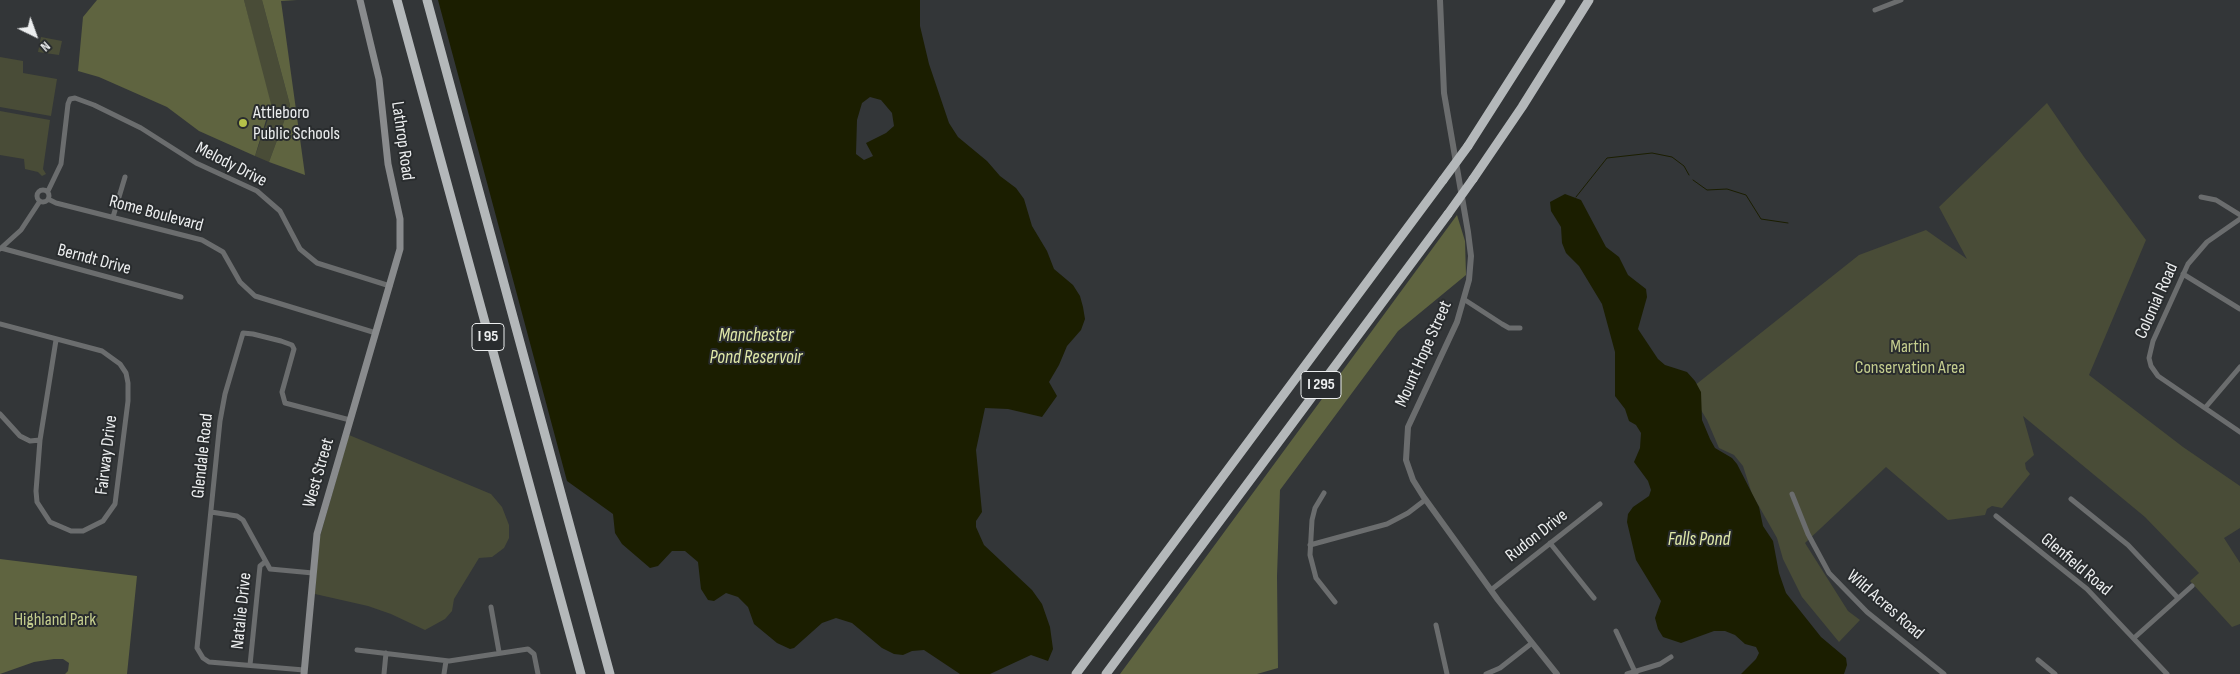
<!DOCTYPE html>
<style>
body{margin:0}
#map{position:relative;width:2240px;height:674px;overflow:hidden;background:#333638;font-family:"Sofia Sans Condensed",sans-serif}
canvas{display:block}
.north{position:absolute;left:10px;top:10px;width:50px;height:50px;-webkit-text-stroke:4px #292c2e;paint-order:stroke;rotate:138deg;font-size:14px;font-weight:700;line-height:20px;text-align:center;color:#eceeef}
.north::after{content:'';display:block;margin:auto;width:18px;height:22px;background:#eceeef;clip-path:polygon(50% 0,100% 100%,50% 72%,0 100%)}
</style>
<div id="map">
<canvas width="2240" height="674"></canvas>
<div class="north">N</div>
</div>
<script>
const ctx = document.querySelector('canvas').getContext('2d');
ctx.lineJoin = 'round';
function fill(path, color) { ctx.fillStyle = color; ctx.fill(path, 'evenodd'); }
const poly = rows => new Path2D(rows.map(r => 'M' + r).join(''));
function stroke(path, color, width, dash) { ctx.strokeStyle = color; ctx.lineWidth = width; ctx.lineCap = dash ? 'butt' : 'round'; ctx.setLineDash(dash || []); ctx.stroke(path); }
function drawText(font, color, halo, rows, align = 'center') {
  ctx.font = font + ' "Sofia Sans Condensed",sans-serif'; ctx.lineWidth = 4; ctx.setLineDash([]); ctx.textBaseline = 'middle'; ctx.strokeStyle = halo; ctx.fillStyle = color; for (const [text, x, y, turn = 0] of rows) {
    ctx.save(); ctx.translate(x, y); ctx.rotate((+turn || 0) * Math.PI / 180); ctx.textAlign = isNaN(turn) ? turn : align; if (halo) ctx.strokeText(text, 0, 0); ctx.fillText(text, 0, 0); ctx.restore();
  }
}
fill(poly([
 [244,0,262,0,290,105,269,162,255,156,271,110],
 [41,37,62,41,59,55,38,52],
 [0,57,23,61,23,73,57,79,51,116,0,107],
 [2047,103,2084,157,2146,240,2089,375,2183,447,2240,486,2240,528,2224,538,2240,563,2240,624,2232,627,2190,581,2199,573,2145,517,2023,416,2034,455,2025,463,2026,469,2030,474,2002,508,1992,506,1987,509,1985,515,1948,520,1886,467,1805,543,1848,611,1860,620,1839,642,1802,597,1783,559,1777,538,1752,494,1743,466,1734,455,1719,448,1707,420,1689,390,1859,255,1926,230,1967,259,1939,207],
 [0,111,50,120,43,169,46,174,42,176,38,172,25,169,24,159,0,155],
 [349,435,491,494,502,507,509,525,509,538,504,548,492,557,479,558,454,599,452,611,445,619,425,630,391,614,368,606,315,594,319,540]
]), '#494c37');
fill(poly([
 [97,0,244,0,271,104,255,156,199,131,167,107,99,77,78,71,83,17],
 [262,0,297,0,281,1,305,175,269,162,290,105],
 [1457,215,1465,241,1466,275,1398,331,1280,490,1277,576,1278,668,1257,674,1120,674],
 [0,559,137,576,127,674,65,674,68,671,69,663,63,659,54,659,34,662,0,674]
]), '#5f6440');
fill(poly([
 [438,0,920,0,920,26,929,64,949,123,958,137,987,161,1000,176,1016,188,1024,199,1032,226,1047,251,1054,269,1073,285,1080,296,1083,307,1085,319,1081,330,1067,346,1059,365,1049,382,1057,396,1042,417,1008,409,985,408,976,450,982,512,976,521,976,527,984,545,1032,590,1042,604,1050,627,1053,649,1048,661,1031,655,990,674,960,674,924,650,912,651,903,655,894,654,882,648,852,623,836,618,822,623,794,648,790,649,777,643,754,624,748,607,738,597,726,593,714,601,708,600,701,589,698,562,685,551,672,551,658,566,650,568,622,544,615,533,613,514,567,481],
 [870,97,881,100,892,113,894,126,886,133,866,143,873,156,864,160,856,154,857,120,862,103],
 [1565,194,1581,200,1606,247,1619,257,1628,275,1646,289,1647,297,1638,329,1658,359,1665,365,1687,372,1695,381,1701,392,1702,420,1710,439,1715,448,1732,458,1737,464,1759,507,1763,526,1773,541,1779,573,1786,593,1821,637,1846,658,1847,665,1844,674,1741,674,1756,659,1759,653,1756,647,1745,644,1735,635,1725,631,1714,631,1681,643,1663,637,1658,629,1655,618,1661,601,1636,560,1627,522,1628,514,1633,507,1649,496,1651,490,1648,481,1634,462,1640,448,1641,433,1636,425,1629,421,1625,409,1615,396,1615,352,1602,304,1579,266,1566,253,1562,243,1561,227,1551,211,1550,202]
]), '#1b1e00');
stroke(poly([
 [1693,180,1707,190,1727,189,1746,195,1761,219,1788,223],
 [1576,197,1607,158,1652,153,1672,157,1684,166,1689,175]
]), '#1b1e00', 1);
stroke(poly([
 [1875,10,1901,0],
 '37 196a6 6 0 1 1 12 0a6 6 0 1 1-12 0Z',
 [48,191,61,164,68,104,70,99,75,98,94,105,141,128,196,163,257,191,280,211,300,249,317,263,390,286],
 [2201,197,2216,200,2240,215],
 [48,199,56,203,202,240,223,252,240,282,255,296,376,333],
 [113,217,125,177],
 [2240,219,2207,242,2188,264,2153,341,2149,358,2151,366,2158,376,2240,432],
 [1,248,181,297],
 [0,249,21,230,40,201],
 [2183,274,2240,309],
 [1465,300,1502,324,1509,328,1520,328],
 [0,324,102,351,120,364,126,373,128,383,128,401,115,504,103,521,83,531,71,531,50,522,37,502,36,491,40,440,56,340],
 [2205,408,2240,367],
 [0,414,20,436,30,441,40,440],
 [1324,493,1315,508,1312,520,1310,555,1316,578,1335,602],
 [1792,494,1808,534,1829,573,1867,612,1944,674],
 [2071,499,2128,545,2178,598],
 [211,512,237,516,243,520,270,569,313,573],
 [1996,516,2087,589,2167,674],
 [1550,543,1594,598],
 [1310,545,1387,524,1408,513,1425,500],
 [1491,590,1600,504],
 [491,607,499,652],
 [1436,625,1447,674],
 [1616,631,1636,674],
 [2134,638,2192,586],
 [357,650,449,661,528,649,534,654,538,674],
 [2038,660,2055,674],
 [250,665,260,566,265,562],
 [304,670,209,662,203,658,197,648,220,421,225,394,243,333,253,334,281,341,292,345,294,349,282,392,285,403,350,420],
 [384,674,386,653],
 [444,674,446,661],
 [1486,674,1500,668,1532,643],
 [1627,674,1660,664,1671,657]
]), '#6b6d6e', 5);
stroke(poly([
 [1440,0,1444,93,1468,232,1471,256,1469,280,1457,322,1408,427,1406,460,1413,480,1423,496,1498,600,1557,674]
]), '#6b6d6e', 6);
stroke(poly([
 [304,674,317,534,400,249,400,219,388,164,379,79,360,0]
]), '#898b8d', 7);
stroke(poly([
 [397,0,581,674],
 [427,0,610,674],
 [1468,146,1561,0],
 [1473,179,1522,107,1589,0],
 [1076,674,1443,180],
 [1106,674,1448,214]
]), '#b4b8ba', 9);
stroke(poly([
 [1443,180,1468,146],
 [1448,214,1473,179]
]), '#b4b8ba', 9);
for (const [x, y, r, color] of [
 [243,123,5,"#b5c249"]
]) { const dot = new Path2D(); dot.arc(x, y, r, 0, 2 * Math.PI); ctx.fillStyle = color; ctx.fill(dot); stroke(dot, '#292c2e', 2); }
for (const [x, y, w] of [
 [488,337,32],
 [1321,385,40]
]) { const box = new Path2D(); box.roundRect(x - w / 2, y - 13.5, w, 27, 4); ctx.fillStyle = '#292c2e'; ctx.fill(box); stroke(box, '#eceeef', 1); }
drawText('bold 16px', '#eceeef', null, [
 ["I 95",488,337],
 ["I 295",1321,385]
]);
drawText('18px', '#eceeef', '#292c2e', [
 ["Attleboro",253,113],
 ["Public Schools",253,134]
], 'left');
drawText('18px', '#eceeef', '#292c2e', [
 ["Lathrop Road",402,141,82],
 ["Melody Drive",231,165,27],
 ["Rome Boulevard",156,214,15],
 ["Berndt Drive",94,260,15],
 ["Colonial Road",2157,301,-66],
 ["Mount Hope Street",1424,354,-66],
 ["Fairway Drive",107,455,-83],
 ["Glendale Road",203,456,-84],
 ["West Street",319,473,-74],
 ["Rudon Drive",1537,536,-38],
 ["Glenfield Road",2076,565,40],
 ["Wild Acres Road",1885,605,41],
 ["Natalie Drive",242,611,-84]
]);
drawText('18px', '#c4cd8e', '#292c2e', [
 ["Martin",1910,347],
 ["Conservation Area",1910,368],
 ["Highland Park",55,620]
]);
drawText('italic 19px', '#e0e9a9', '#292c2e', [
 ["Manchester",756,336],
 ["Pond Reservoir",756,358],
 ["Falls Pond",1699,540]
]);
</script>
